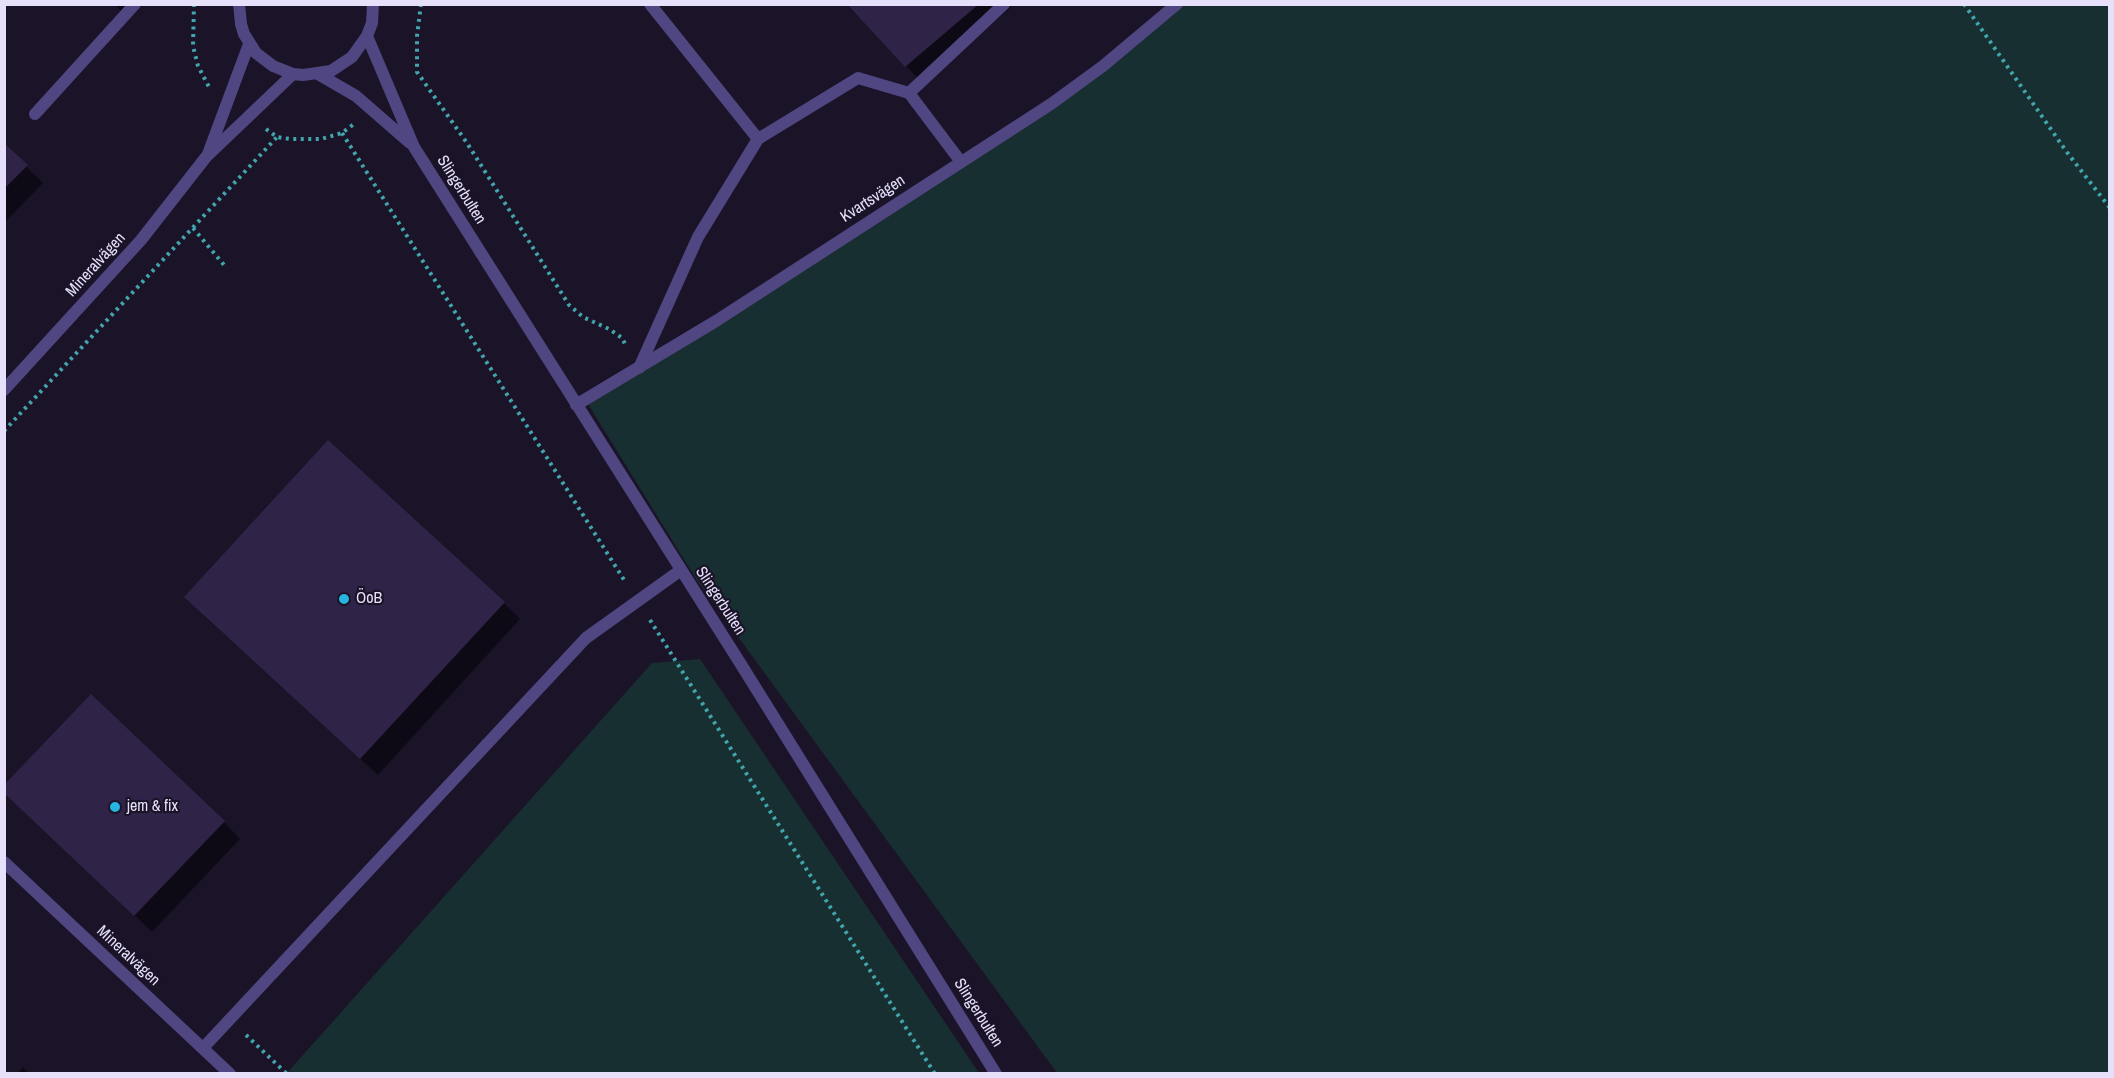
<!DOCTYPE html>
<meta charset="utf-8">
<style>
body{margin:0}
#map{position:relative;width:2114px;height:1078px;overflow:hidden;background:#1b1428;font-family:"Archivo Narrow",sans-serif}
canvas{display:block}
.frame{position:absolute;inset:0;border:6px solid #e7e0fb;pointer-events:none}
</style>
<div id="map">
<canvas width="2114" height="1078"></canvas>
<div class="frame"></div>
</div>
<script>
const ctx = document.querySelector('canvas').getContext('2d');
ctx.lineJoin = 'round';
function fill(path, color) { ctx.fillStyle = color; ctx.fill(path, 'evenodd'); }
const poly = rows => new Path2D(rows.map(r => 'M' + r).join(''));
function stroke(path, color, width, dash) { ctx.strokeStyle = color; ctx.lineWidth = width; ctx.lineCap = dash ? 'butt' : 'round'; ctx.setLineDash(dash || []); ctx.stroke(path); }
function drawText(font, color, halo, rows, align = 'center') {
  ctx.font = font + ' "Archivo Narrow",sans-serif'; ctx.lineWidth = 4.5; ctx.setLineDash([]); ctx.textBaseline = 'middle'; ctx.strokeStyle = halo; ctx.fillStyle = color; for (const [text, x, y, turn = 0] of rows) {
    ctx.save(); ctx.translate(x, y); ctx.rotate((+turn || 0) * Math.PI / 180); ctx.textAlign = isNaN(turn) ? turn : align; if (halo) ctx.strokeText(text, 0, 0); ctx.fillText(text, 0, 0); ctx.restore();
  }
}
fill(poly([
 [1183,5,2109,5,2109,1073,1057,1073,698,582,588,404,1123,57],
 [700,659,979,1073,287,1073,652,663]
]), '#182f31');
fill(poly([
 [114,4,128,4,122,12],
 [849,4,1015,4,922,83],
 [4,145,43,183,4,223],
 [504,603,520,619,378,775,202,614],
 [19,806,224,822,240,839,152,932],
 [23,1067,30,1074,17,1074]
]), '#0007');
fill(poly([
 [847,4,979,4,905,67],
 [4,143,28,165,4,189],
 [328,440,505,602,360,759,184,597],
 [91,694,225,821,134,916,4,793,4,785]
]), '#2f2347');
stroke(poly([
 [194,4,193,46,198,66,209,87],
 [421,4,417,36,417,72,467,143,569,305,583,317,609,329,622,338,625,344],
 [1964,4,2066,151,2110,208],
 [266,129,277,137,290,139,321,139,342,133,354,124],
 [342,133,626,583],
 [193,228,224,265],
 [4,431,277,137],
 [650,620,935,1074],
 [246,1035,287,1074]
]), '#42a4ac', 4, [3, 4.5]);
stroke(poly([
 [909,93,1004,4],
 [35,114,135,4],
 [758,139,858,78,909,93,961,162],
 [639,368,698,237,758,139,650,4],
 [203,1048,586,638,681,570]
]), '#504681', 12);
stroke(poly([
 [239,4,241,24,244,34,256,53,273,66,293,74,303,75,331,71,352,57,367,36,372,23,373,4],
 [367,36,414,147,742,666,996,1074],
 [318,74,356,96,410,143],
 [208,154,249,44],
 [4,390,141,240,206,157,293,74],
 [576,405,716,321,1051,104,1103,66,1177,4],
 [4,862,230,1074]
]), '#504681', 12);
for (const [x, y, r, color] of [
 [344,599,6,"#26b4e0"],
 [115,807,6,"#26b4e0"]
]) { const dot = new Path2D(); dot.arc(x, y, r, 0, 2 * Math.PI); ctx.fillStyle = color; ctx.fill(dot); stroke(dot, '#1b1428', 2); }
drawText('16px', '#e7e0fb', '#1b1428', [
 ["Slingerbulten",461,190,58],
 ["Kvartsvägen",873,199,-33],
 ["Mineralvägen",96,265,-48],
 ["Slingerbulten",720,601,57],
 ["Mineralvägen",128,956,43],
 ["Slingerbulten",978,1013,58]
]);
drawText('16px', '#e7e0fb', '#1b1428', [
 ["ÖoB",356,599],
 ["jem & fix",127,807]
], 'left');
</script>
